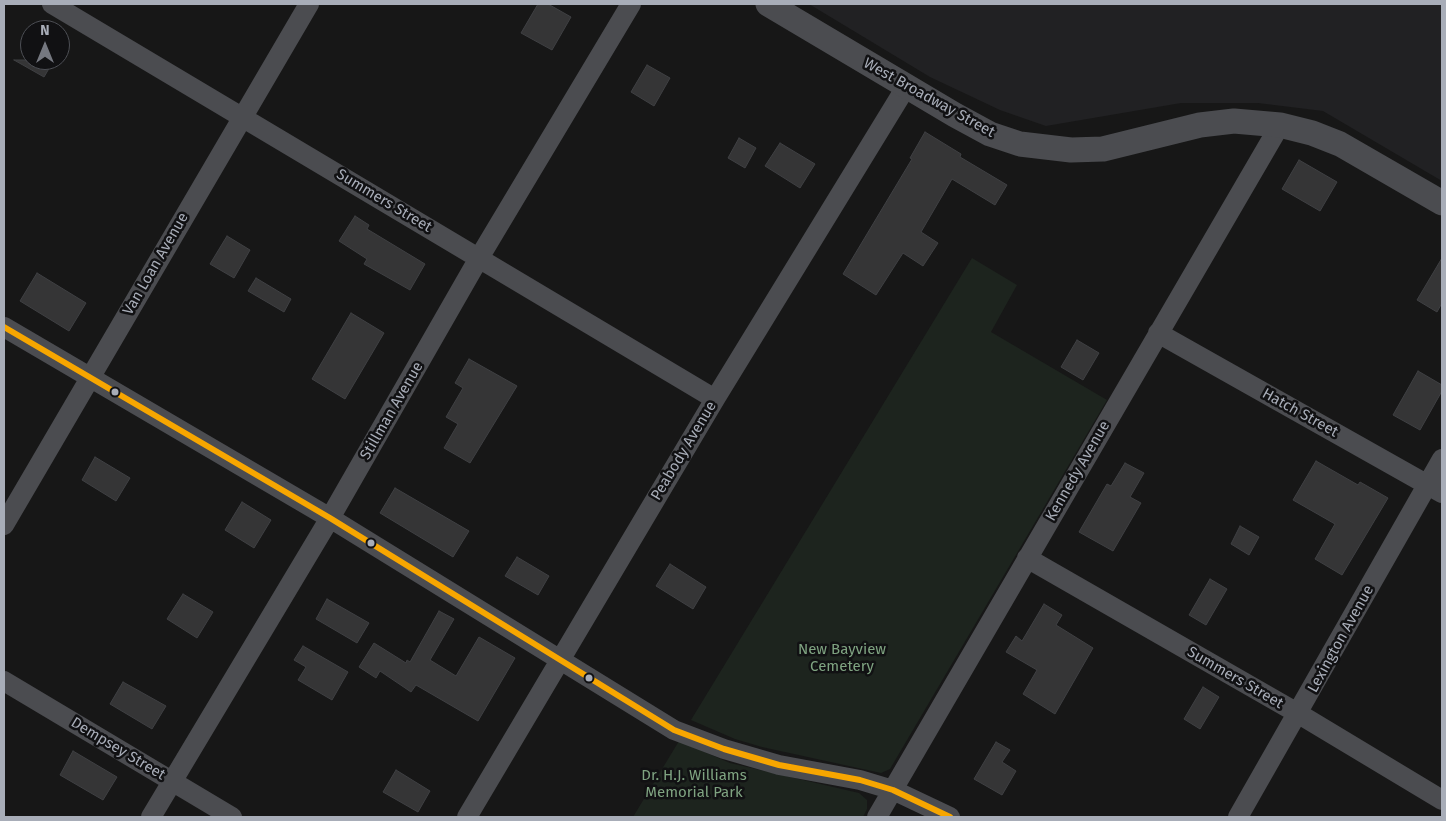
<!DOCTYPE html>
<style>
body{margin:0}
#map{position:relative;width:1446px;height:821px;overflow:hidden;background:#171717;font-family:"Fira Sans",sans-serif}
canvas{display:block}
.frame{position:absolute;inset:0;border:5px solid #a8adb8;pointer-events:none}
.north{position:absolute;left:20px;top:20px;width:50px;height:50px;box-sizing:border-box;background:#111113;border:1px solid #4d4f55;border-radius:50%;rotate:0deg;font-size:14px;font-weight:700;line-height:20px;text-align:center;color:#a8adb8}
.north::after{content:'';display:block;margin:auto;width:18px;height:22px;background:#757880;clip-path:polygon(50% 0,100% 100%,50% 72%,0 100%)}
</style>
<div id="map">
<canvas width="1446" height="821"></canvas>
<div class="frame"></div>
<div class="north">N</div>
</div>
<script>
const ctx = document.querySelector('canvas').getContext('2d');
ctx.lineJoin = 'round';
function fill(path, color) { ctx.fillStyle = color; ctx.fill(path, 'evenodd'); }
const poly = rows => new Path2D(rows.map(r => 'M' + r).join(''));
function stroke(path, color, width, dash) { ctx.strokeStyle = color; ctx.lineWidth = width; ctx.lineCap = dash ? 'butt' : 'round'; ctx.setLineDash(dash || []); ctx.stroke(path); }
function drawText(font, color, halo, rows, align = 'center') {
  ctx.font = font + ' "Fira Sans",sans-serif'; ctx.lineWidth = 5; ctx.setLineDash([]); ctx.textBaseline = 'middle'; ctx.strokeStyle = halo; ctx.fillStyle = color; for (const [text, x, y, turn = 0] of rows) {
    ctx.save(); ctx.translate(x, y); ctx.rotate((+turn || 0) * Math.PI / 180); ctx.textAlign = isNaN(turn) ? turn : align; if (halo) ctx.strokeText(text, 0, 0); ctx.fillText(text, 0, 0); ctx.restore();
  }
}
fill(poly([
 [809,4,1442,4,1442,181,1323,111,1258,103,1181,103,1046,126,1000,110,930,77]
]), '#212123');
fill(poly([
 [972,258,1017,285,991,332,1107,400,890,769,881,773,762,747,735,739,691,720],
 [679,741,730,763,859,793,867,800,867,809,863,817,633,817]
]), '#1d241e');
const building = poly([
 [538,4,548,4,571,17,552,50,521,33,538,4],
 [14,60,54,60,44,77,14,60],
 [647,65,670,78,654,106,631,92,647,65],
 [925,132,961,154,960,157,1007,185,995,205,952,179,921,232,938,243,923,266,903,253,876,295,843,274,912,159,910,158,925,132],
 [739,138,756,148,745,168,728,158,739,138],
 [780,143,815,164,800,188,765,166,780,143],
 [1299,160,1337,182,1320,211,1282,189,1299,160],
 [355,216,369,225,367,229,425,264,410,290,364,264,367,259,339,241,355,216],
 [227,236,250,250,234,278,210,264,227,236],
 [1442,258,1442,303,1437,312,1417,300,1442,258],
 [37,273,86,303,69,331,20,301,37,273],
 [256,278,291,299,284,312,248,291,256,278],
 [351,313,384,333,345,399,312,379,351,313],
 [1077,340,1099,353,1083,380,1061,367,1077,340],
 [469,359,517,386,470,463,444,448,458,424,446,417,463,388,455,383,469,359],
 [1418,371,1442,385,1442,391,1420,430,1393,415,1418,371],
 [95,457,130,478,116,501,82,480,95,457],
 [1316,461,1358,485,1360,482,1388,498,1342,575,1315,559,1335,524,1293,500,1316,461],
 [1125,463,1144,473,1130,497,1141,503,1113,551,1079,532,1107,484,1111,486,1125,463],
 [395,488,469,531,453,557,380,513,395,488],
 [242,502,271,520,254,548,225,530,242,502],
 [1240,526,1259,537,1249,555,1231,544,1240,526],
 [517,557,549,576,538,595,505,576,517,557],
 [670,564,706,587,693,609,656,586,670,564],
 [1210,579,1227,589,1206,625,1189,615,1210,579],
 [183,594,213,612,197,638,167,619,183,594],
 [327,599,369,623,357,643,316,619,327,599],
 [1044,604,1062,615,1056,625,1093,648,1055,714,1023,694,1037,670,1006,652,1016,636,1022,641,1044,604],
 [439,611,454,619,430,660,456,676,479,637,515,658,478,721,416,685,411,692,380,671,376,678,359,667,374,643,406,663,407,660,410,662,439,611],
 [303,646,348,672,332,700,298,680,306,667,294,660,303,646],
 [123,682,166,706,152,729,110,704,123,682],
 [1203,687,1219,697,1200,729,1184,719,1203,687],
 [996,742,1010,750,1002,762,1016,771,1002,795,974,779,996,742],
 [73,751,117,777,103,800,60,775,73,751],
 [396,770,430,791,418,812,383,792,396,770]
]);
fill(building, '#353536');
stroke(building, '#3f4043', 1);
stroke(poly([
 [52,4,715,399],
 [4,327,330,518,674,730,724,749,779,765,860,780,893,790,950,817],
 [1158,333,1442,493],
 [4,525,309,4],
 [1027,558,1299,714,1442,800],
 [4,681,232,817],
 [151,817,330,518,479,258,631,4],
 [467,817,715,399,906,87],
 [877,817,1280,125],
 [1238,817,1442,459]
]), '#4b4c50', 20);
stroke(poly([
 [768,4,955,115,990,134,1020,144,1071,150,1103,149,1200,125,1234,121,1280,125,1312,133,1340,144,1442,203]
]), '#4b4c50', 25);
stroke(poly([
 [4,327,330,518,674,730,724,749,779,765,860,780,893,790,950,817]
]), '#f7a600', 6);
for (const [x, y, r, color] of [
 [115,392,4.5,"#a8adb8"],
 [371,543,4.5,"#a8adb8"],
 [589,678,4.5,"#a8adb8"]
]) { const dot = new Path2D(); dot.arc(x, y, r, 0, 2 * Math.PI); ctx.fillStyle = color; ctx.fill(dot); stroke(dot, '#111113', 2); }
drawText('15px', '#a8adb8', '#111113', [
 ["West Broadway Street",929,98,29],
 ["Summers Street",384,201,31],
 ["Van Loan Avenue",156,264,-60],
 ["Stillman Avenue",392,411,-60],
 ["Hatch Street",1300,413,29],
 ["Peabody Avenue",684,451,-59],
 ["Kennedy Avenue",1078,471,-60],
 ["Lexington Avenue",1341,639,-61],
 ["Summers Street",1235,678,30],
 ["Dempsey Street",118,749,31]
]);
drawText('15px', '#7fa381', '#111113', [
 ["New Bayview",842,650],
 ["Cemetery",842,667],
 ["Dr. H.J. Williams",694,776],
 ["Memorial Park",694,793]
]);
</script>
